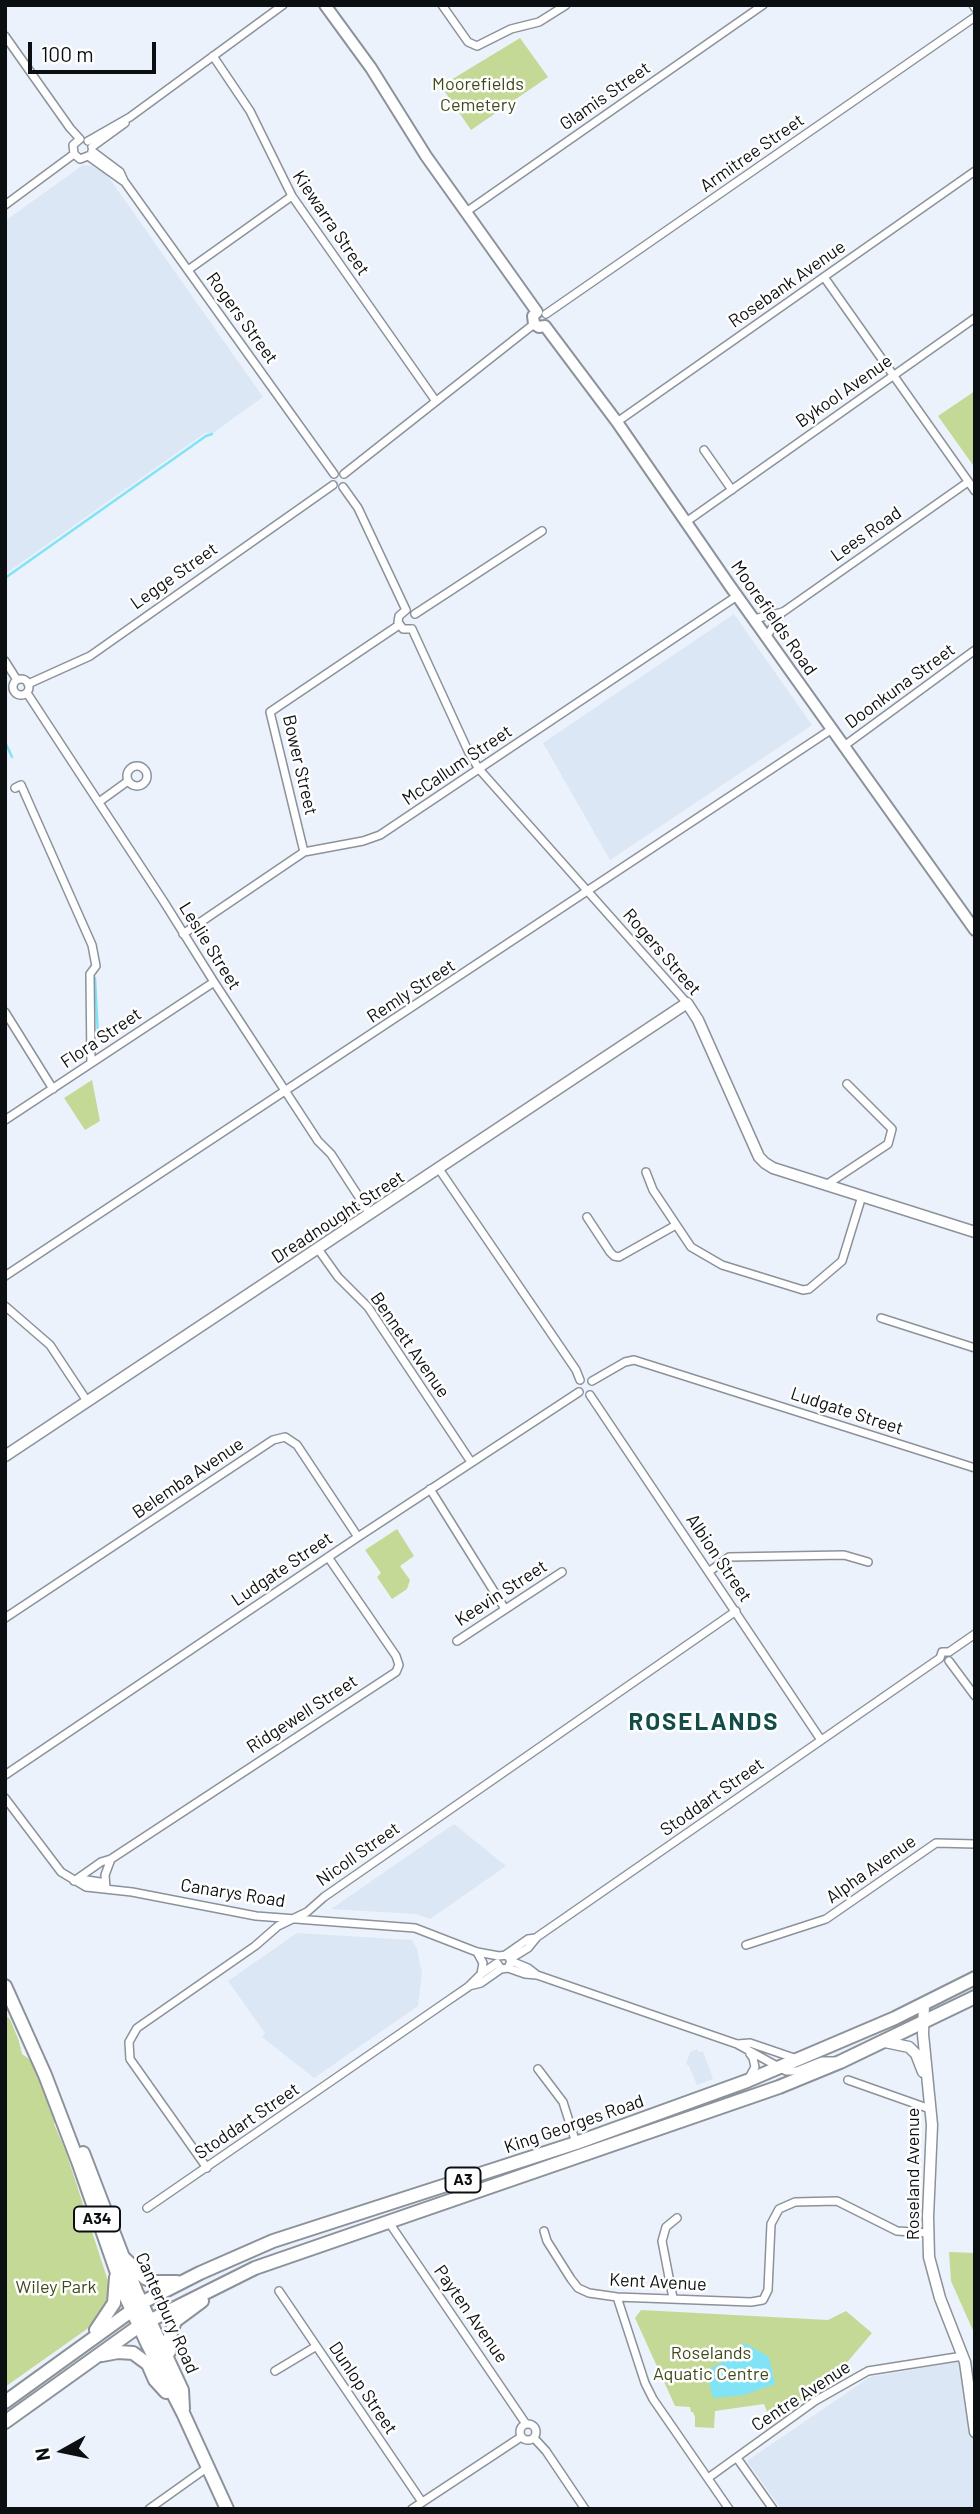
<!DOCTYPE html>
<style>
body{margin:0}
#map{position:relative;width:980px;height:2514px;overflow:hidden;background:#ebf2fb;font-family:Barlow,sans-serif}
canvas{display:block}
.frame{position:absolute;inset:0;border:7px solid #0c0f11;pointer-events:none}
.north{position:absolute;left:28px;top:2416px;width:70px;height:70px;-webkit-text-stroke:5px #fefefe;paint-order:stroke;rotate:261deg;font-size:19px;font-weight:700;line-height:28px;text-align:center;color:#0c0f11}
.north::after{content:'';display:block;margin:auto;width:24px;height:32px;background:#0c0f11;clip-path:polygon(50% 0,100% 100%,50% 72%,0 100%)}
.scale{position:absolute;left:28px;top:42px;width:128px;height:32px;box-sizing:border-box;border:4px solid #0c0f11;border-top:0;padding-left:9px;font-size:21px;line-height:24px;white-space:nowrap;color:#0c0f11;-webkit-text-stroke:5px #fefefe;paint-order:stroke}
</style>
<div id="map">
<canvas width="980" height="2514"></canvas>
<div class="frame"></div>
<div class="north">N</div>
<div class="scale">100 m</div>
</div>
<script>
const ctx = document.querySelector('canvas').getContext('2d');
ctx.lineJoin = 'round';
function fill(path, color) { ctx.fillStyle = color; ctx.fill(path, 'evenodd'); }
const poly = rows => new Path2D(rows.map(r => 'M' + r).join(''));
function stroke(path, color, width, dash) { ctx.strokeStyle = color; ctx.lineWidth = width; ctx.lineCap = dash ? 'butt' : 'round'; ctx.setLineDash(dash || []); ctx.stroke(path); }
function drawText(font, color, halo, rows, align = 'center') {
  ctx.font = font + ' Barlow,sans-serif'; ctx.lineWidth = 5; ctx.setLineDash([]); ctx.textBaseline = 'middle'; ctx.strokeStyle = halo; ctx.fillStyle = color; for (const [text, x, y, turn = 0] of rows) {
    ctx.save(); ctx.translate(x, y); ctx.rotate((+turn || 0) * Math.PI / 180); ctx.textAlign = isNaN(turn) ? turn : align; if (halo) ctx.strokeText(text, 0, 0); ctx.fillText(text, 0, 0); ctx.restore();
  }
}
fill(poly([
 [83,165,92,166,107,175,263,397,213,433,205,433,5,574,5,221],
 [734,614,812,725,610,860,543,743],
 [454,1824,506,1866,430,1919,416,1914,331,1909],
 [297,1933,412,1940,417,1949,422,1973,418,2006,314,2078,262,2037,265,2033,228,1981],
 [697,2049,699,2052,703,2051,713,2079,697,2085,689,2066,686,2064,690,2052],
 [975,2359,975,2509,781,2509,747,2461,870,2377]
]), '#dbe7f5');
fill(poly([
 [520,38,548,77,471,130,441,86],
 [975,391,975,468,938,416],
 [92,1080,100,1121,85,1130,64,1098],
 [397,1529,414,1556,400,1566,410,1580,407,1589,392,1599,377,1577,381,1573,365,1550],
 [5,2015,10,2019,19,2041,22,2054,32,2061,48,2098,56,2122,54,2124,66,2152,110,2287,105,2310,94,2324,5,2387],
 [949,2252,975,2253,975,2335,951,2281],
 [641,2310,828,2320,846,2311,872,2333,832,2380,826,2377,805,2395,806,2397,795,2405,793,2403,768,2414,764,2404,715,2411,714,2428,695,2427,695,2417,693,2412,691,2412,690,2407,675,2406,635,2318]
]), '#c5d997');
fill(poly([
 [745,2343,769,2357,775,2384,744,2395,713,2398,706,2371,735,2355]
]), '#81e3f6');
stroke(poly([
 [5,578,206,436,212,434],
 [5,742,12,757],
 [95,978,98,1036]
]), '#81e3f6', 2.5);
const minor = poly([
 [442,5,468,42,477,46,511,29,539,22,566,5],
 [973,5,975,8],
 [5,36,70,128,80,139],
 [213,56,250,111,292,196,435,400],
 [80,139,73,145,74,154,80,159,88,156],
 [88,141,130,117,283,5],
 [92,147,125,123],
 [92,151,120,172,124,181,334,474],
 [88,156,123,181],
 [5,205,74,154],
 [466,212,763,5],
 [188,270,292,196],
 [824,277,975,491],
 [546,314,975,17],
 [617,422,975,171],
 [704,450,732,490],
 [344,474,534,324],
 [343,487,358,508,406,610],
 [686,522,975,318],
 [406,610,399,616,398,622,403,629,412,629],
 [415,614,542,531],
 [754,619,783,612,968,482],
 [412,629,469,753,479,769,687,1003],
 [767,636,782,612],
 [5,661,17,680],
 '13 687a8 8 0 1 1 16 0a8 8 0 1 1-16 0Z',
 [28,684,90,656,333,485],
 [27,693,164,902,214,982,318,1141,331,1154,370,1214],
 [844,746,975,650],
 '127 776a10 10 0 1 1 20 0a10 10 0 1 1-20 0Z',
 [15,788,21,785,92,945,96,966,90,974,91,1063],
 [99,802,128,781],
 [304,852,270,712,399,625],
 [183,934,304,852,363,841,380,835,737,596],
 [5,1012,53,1089],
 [5,1120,214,982],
 [439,1169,576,1370,580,1380],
 [646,1172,653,1190,691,1247,722,1265,803,1290,809,1289,842,1261,862,1196],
 [826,1185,888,1144,892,1129,847,1084],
 [587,1217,610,1252,614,1256,619,1257,676,1225],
 [318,1249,338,1277,368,1307,471,1462],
 [5,1276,832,729],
 [5,1306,50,1345,87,1401],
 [881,1318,975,1348],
 [592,1381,625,1362,634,1360,975,1468],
 [590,1395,821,1740],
 [430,1489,505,1609],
 [710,1571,729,1557,844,1555,868,1562],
 [5,1618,273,1440,285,1437,297,1445,358,1537],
 [457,1641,562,1572],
 [949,1661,975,1696],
 [5,1775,358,1537,579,1392],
 [5,1798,61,1872,86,1887,132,1892,256,1916,415,1928,477,1952,499,1956,507,1955,511,1961,508,1968],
 [74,1881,101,1862,111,1859,396,1672,399,1665,396,1656,328,1557],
 [75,1881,87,1880,100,1882,106,1888],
 [106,1888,105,1875,111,1859],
 [746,1945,826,1919,936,1843,975,1844],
 [477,1952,483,1963,481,1974],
 [505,1955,528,1939,536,1938],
 [510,1959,528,1948,537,1937,940,1658,942,1652,949,1652,975,1634],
 [511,1961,528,1968,537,1975],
 [497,1963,501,1969,508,1968,525,1974,537,1975,737,2044,786,2071,797,2071,822,2061,835,2061],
 [469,1986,481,1983,501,1969],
 [738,2044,750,2043,797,2059],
 [538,2069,563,2102,576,2143],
 [749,2078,755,2067,753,2058,750,2054],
 [848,2080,930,2109],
 [207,2168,130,2059,129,2042,137,2028,255,1946,278,1926,307,1912,324,1897,736,1611],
 [147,2208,449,2000,468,1987,481,1974,497,1963],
 [388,2221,526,2424],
 [544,2231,547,2241,571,2279,578,2288,589,2293,617,2297,751,2302,763,2300,768,2290,771,2224,779,2209,795,2202,837,2201,897,2231,928,2233],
 [279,2291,422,2502],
 [617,2297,645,2383,653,2399,729,2509],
 [673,2298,662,2241,666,2227,677,2218],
 [275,2371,315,2347],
 '520 2432a8 8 0 1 1 16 0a8 8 0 1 1-16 0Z',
 [534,2438,546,2451,585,2509],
 [737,2458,773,2509],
 [708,2478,815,2401,868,2371,963,2356],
 [149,2509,208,2467],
 [412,2509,521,2437]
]);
const tertiary = poly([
 [5,1456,687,1003,698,1020,759,1157,765,1163,773,1168,975,1232],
 [924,2004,923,2034,932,2125,928,2217,929,2257,940,2298,965,2362,975,2432],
 [885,2042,909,2047,916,2054,923,2072]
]);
const secondary = poly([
 [325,5,371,68,426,156,537,312],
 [537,312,533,316,534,324,539,327,545,326],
 [545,326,617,422,730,586,975,930]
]);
const trunk = poly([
 [5,1986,45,2075,79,2164,124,2293,147,2343,183,2413,227,2509],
 [83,2153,136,2291,182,2390,183,2409],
 [124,2258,145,2278,154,2282,177,2282],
 [96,2330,114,2303,116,2277],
 [169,2352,169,2339,175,2321,202,2301],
 [102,2355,118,2352,133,2353,148,2364,155,2380,166,2392],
 [5,2402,145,2301,200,2273,273,2241,576,2143,747,2081,895,2018,975,1978],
 [5,2422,139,2326,255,2268,779,2087,840,2062,975,1997]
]);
stroke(minor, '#8c929a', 10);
stroke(tertiary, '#8c929a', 13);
stroke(secondary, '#8c929a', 14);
stroke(trunk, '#8c929a', 16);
stroke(minor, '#fff', 7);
stroke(tertiary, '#fff', 10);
stroke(secondary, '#fff', 10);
stroke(trunk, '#fff', 12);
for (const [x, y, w] of [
 [463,2180,35],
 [97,2219,46]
]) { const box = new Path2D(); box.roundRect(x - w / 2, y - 12.5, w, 25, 5); ctx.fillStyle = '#fefefe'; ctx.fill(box); stroke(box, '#0c0f11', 2); }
drawText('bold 16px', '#0c0f11', null, [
 ["A3",463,2180],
 ["A34",97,2219]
]);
drawText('18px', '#3e4b18', '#fefefe', [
 ["Moorefields",478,84],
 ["Cemetery",478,105],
 ["Wiley Park",56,2287],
 ["Roselands",711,2353],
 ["Aquatic Centre",711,2374]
]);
drawText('18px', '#0c0f11', '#fefefe', [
 ["Glamis Street",605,96,-35],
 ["Armitree Street",752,153,-35],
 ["Kiewarra Street",331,223,56],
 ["Rosebank Avenue",787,284,-35],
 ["Rogers Street",242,318,54],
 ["Bykool Avenue",844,391,-35],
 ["Lees Road",866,534,-35],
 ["Legge Street",174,576,-35],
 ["Moorefields Road",774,618,55],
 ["Doonkuna Street",900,686,-36],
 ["Bower Street",300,765,77],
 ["McCallum Street",457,765,-34],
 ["Leslie Street",210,946,58],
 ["Rogers Street",662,952,49],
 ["Remly Street",411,991,-33],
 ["Flora Street",101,1038,-34],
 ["Dreadnought Street",338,1217,-33],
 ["Bennett Avenue",410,1345,55],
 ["Ludgate Street",847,1411,18],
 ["Belemba Avenue",188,1478,-34],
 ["Albion Street",719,1558,56],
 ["Ludgate Street",282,1569,-34],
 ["Keevin Street",501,1593,-33],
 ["Ridgewell Street",302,1714,-33],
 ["Stoddart Street",712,1797,-35],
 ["Nicoll Street",358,1854,-35],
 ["Alpha Avenue",871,1869,-35],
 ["Canarys Road",233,1893,9],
 ["Stoddart Street",247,2121,-34],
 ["King Georges Road",574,2124,-19],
 ["Roseland Avenue",913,2174,-90],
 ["Kent Avenue",658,2282,3],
 ["Canterbury Road",167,2313,66],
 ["Payten Avenue",471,2314,55],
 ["Dunlop Street",363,2388,56],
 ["Centre Avenue",801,2396,-33]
]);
ctx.letterSpacing = '2px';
drawText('bold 24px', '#124d47', '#fefefe', [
 ["ROSELANDS",704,1722]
]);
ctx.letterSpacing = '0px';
</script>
